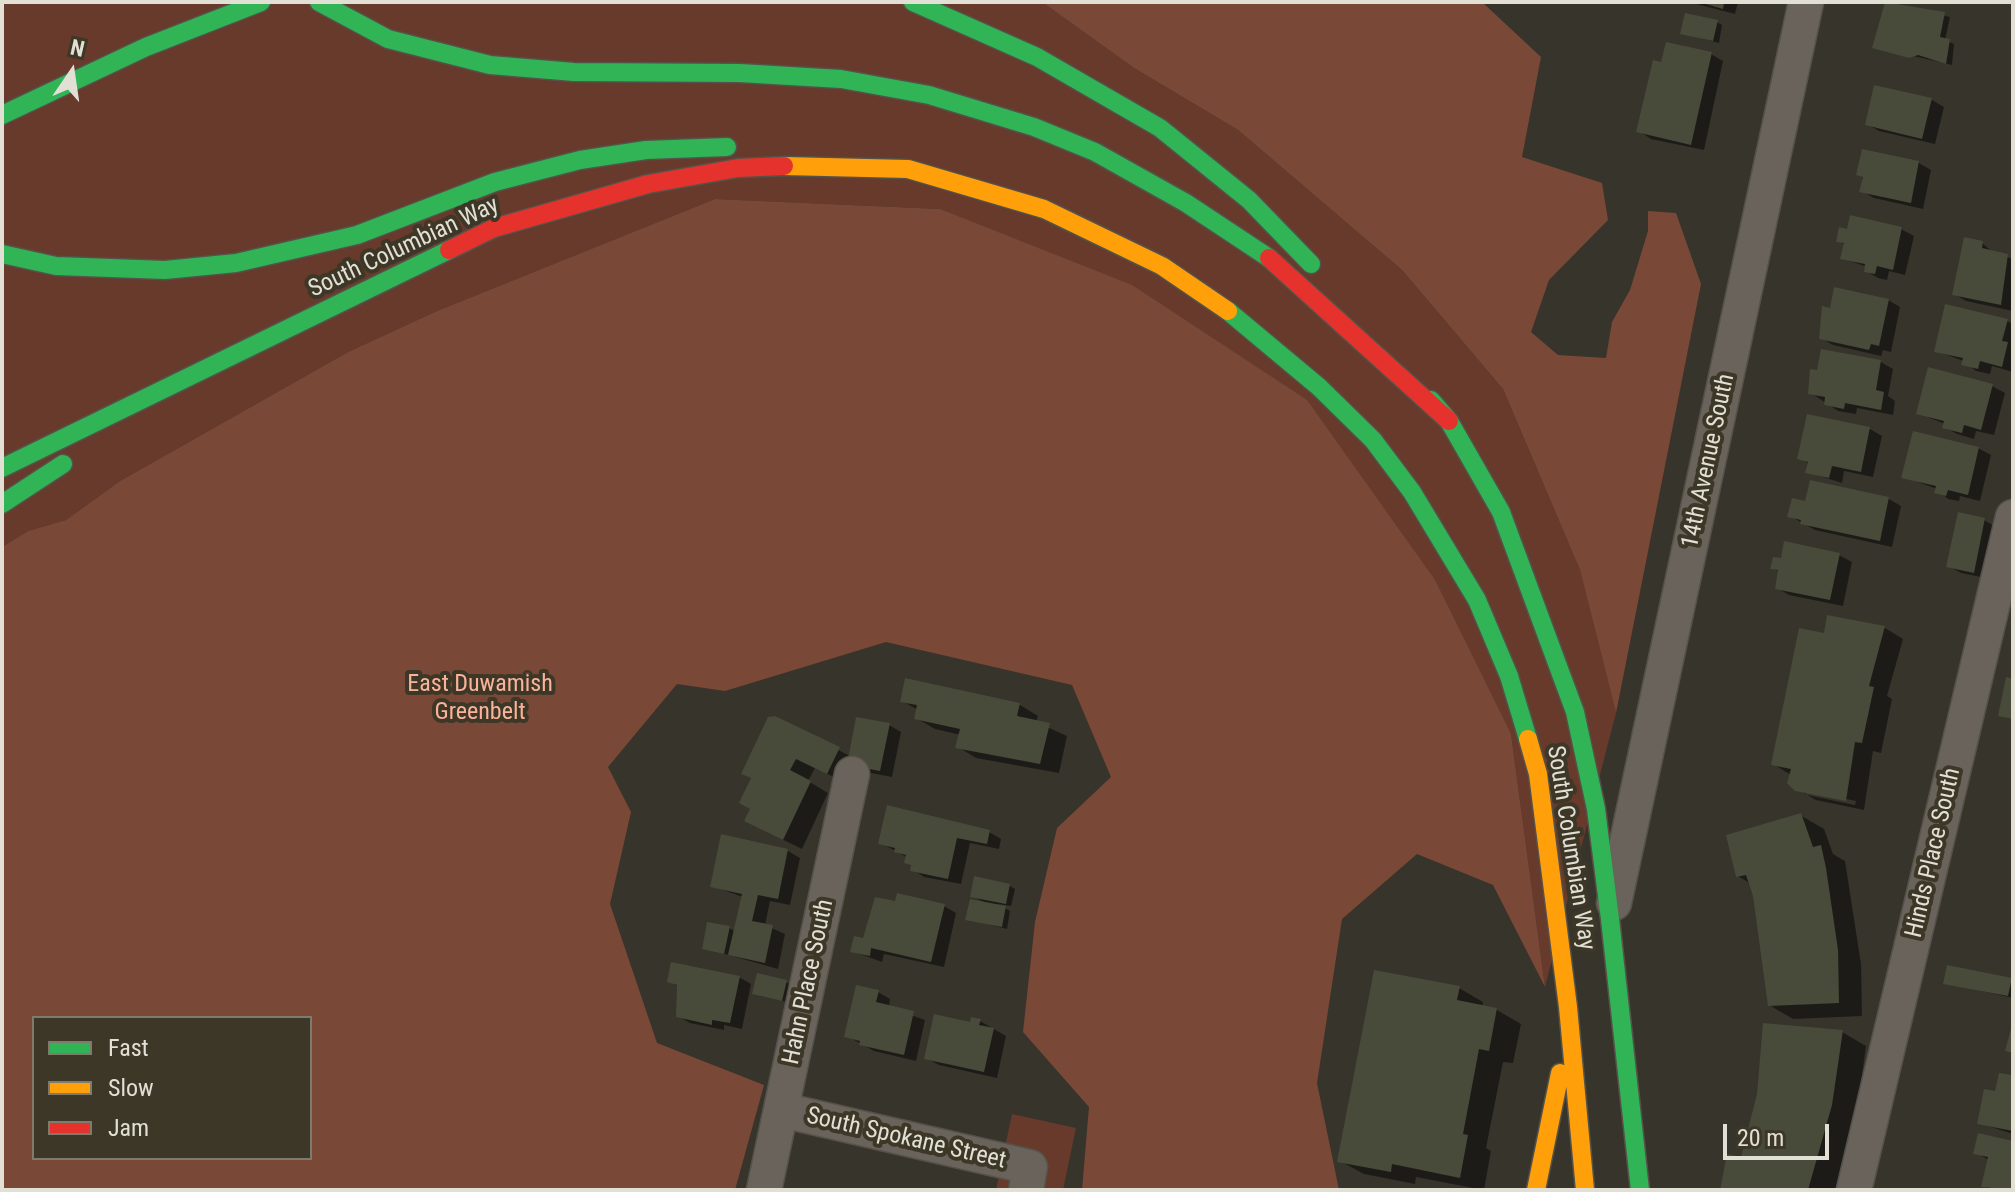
<!DOCTYPE html>
<style>
body{margin:0}
#map{position:relative;width:2015px;height:1192px;overflow:hidden;background:#37342b;font-family:"Roboto Condensed",sans-serif}
canvas{display:block}
.frame{position:absolute;inset:0;border:4px solid #e2dfd5;pointer-events:none}
.legend{position:absolute;left:32px;top:1016px;width:280px;height:144px;box-sizing:border-box;background:#3c3726;border:2px solid #7e7a6c;margin:0;padding:10px 14px;list-style:none;font-size:24px;color:#e2dfd5}
.legend li{display:flex;align-items:center;gap:16px;height:40px}
.legend b{width:40px;border:2px solid #7e7a6c}
.north{position:absolute;left:32px;top:32px;width:80px;height:80px;-webkit-text-stroke:6px #3c3726;paint-order:stroke;rotate:13deg;font-size:22px;font-weight:700;line-height:32px;text-align:center;color:#e2dfd5}
.north::after{content:'';display:block;margin:auto;width:28px;height:36px;background:#e2dfd5;clip-path:polygon(50% 0,100% 100%,50% 72%,0 100%)}
.scale{position:absolute;left:1723px;top:1124px;width:106px;height:36px;box-sizing:border-box;border:4px solid #e2dfd5;border-top:0;padding-left:10px;font-size:24px;line-height:28px;white-space:nowrap;color:#e2dfd5;-webkit-text-stroke:6px #3c3726;paint-order:stroke}
</style>
<div id="map">
<canvas width="2015" height="1192"></canvas>
<div class="frame"></div>
<ul class="legend">
<li><b style="height:10px;background:#30b455"></b>Fast</li>
<li><b style="height:10px;background:#ff9f0a"></b>Slow</li>
<li><b style="height:10px;background:#e5322d"></b>Jam</li>
</ul>
<div class="north">N</div>
<div class="scale">20 m</div>
</div>
<script>
const ctx = document.querySelector('canvas').getContext('2d');
ctx.lineJoin = 'round';
function fill(path, color) { ctx.fillStyle = color; ctx.fill(path, 'evenodd'); }
const poly = rows => new Path2D(rows.map(r => 'M' + r).join(''));
function stroke(path, color, width, dash) { ctx.strokeStyle = color; ctx.lineWidth = width; ctx.lineCap = dash ? 'butt' : 'round'; ctx.setLineDash(dash || []); ctx.stroke(path); }
function drawText(font, color, halo, rows, align = 'center') {
  ctx.font = font + ' "Roboto Condensed",sans-serif'; ctx.lineWidth = 8; ctx.setLineDash([]); ctx.textBaseline = 'middle'; ctx.strokeStyle = halo; ctx.fillStyle = color; for (const [text, x, y, turn = 0] of rows) {
    ctx.save(); ctx.translate(x, y); ctx.rotate((+turn || 0) * Math.PI / 180); ctx.textAlign = isNaN(turn) ? turn : align; if (halo) ctx.strokeText(text, 0, 0); ctx.fillText(text, 0, 0); ctx.restore();
  }
}
fill(poly([
 [2,2,1042,2,1134,68,1238,130,1402,270,1503,389,1580,570,1616,713,1545,987,1511,734,940,209,715,199,437,311,348,352,120,481,66,520,28,531,2,547],
 [1012,1114,1076,1128,1063,1190,996,1190]
]), '#673a2b');
fill(poly([
 [1042,2,1482,2,1541,57,1522,157,1602,183,1608,220,1549,280,1531,332,1558,355,1606,358,1612,322,1630,290,1648,231,1648,211,1676,213,1701,284,1616,713,1580,570,1503,389,1402,270,1238,130,1134,68],
 [715,199,940,209,1132,285,1307,400,1435,580,1511,734,1545,987,1493,885,1417,854,1342,919,1317,1083,1339,1190,1082,1190,1089,1107,1023,1032,1035,922,1057,828,1111,777,1072,685,886,642,725,691,677,684,608,767,631,812,610,904,657,1043,764,1085,735,1190,2,1190,2,547,28,531,66,520,120,481,348,352,437,311],
 [34,1018,310,1018,310,1158,34,1158]
]), '#7a4837');
fill(poly([
 [1689,2,1738,2,1735,14],
 [1887,2,1950,17,1945,40,1954,44,1952,65,1875,47],
 [1717,22,1722,25,1719,43,1682,33],
 [1711,54,1723,61,1704,150,1651,139,1639,131,1663,64],
 [1875,87,1932,100,1944,107,1935,144,1879,131,1867,124],
 [1863,152,1919,163,1931,170,1923,209,1874,198,1862,191],
 [1901,229,1914,236,1905,275,1889,271,1887,280,1878,278,1866,271,1867,267,1842,258,1845,245,1839,241],
 [1982,243,1994,253,2013,259,2013,311,1966,301,1954,294],
 [1888,300,1900,307,1891,352,1883,350,1881,356,1833,345,1821,338,1823,308,1832,310],
 [2007,321,2013,324,2013,372,1992,366,1990,374,1976,371,1964,361,1936,351],
 [1881,362,1893,369,1888,396,1895,401,1893,415,1857,408,1856,414,1838,411,1811,393],
 [1992,386,2005,393,1994,435,1976,431,1974,439,1957,434,1945,427,1945,424,1918,413],
 [1809,416,1870,429,1882,436,1873,477,1844,471,1842,483,1807,472,1809,464,1800,458],
 [1978,448,1991,455,1980,501,1960,496,1959,501,1948,499,1937,489,1904,477],
 [1889,499,1901,506,1892,547,1815,530,1790,516,1807,503],
 [1984,520,1996,527,1986,578,1961,573,1949,566],
 [1839,555,1852,562,1843,606,1789,595,1777,588,1780,572,1772,568],
 [1829,617,1885,628,1903,639,1887,696,1892,699,1881,753,1873,751,1864,810,1816,800,1807,795,1855,805,1856,801,1806,791,1806,794,1797,789,1791,775,1773,764,1825,636],
 [902,701,1020,705,1038,716,1036,722,1067,736,1059,773,976,758,958,747,961,735,935,729,916,718,918,710],
 [775,718,850,756,889,725,901,732,892,777,861,771,846,783,815,768,808,781,828,793,802,849,765,831,753,809],
 [1800,815,1824,829,1833,854,1845,861,1861,964,1862,1016,1793,1019,1769,1005,1755,895,1751,884,1738,876],
 [989,832,1001,839,999,849,970,843,961,884,924,877,912,869,908,858,881,843],
 [723,837,788,851,800,858,790,905,770,901,765,925,785,934,778,969,704,948,729,928,736,932,743,897,712,886],
 [1010,886,1015,889,1011,906,998,904,1010,911,1007,929,968,919,986,903,972,896],
 [897,904,944,906,956,913,944,967,884,954,882,962,852,951],
 [739,977,751,984,742,1029,724,1025,724,1030,690,1023,678,1016,679,987,669,981],
 [2011,979,2013,998,1946,983],
 [786,982,792,985,788,1002,760,996],
 [1459,988,1483,1002,1482,1007,1497,1010,1521,1024,1513,1063,1503,1062,1486,1148,1491,1151,1484,1190,1416,1177,1415,1184,1364,1174,1340,1161],
 [878,992,890,999,889,1007,925,1020,916,1061,874,1051,847,1036],
 [980,1021,1006,1036,997,1078,939,1065,926,1058],
 [1842,1032,1866,1046,1856,1120,1836,1190,1722,1190],
 [2013,1078,2013,1134,1979,1123,1997,1094],
 [2013,1143,2013,1190,1991,1190,1983,1186,1989,1160,1976,1153]
]), '#0007');
fill(poly([
 [1699,2,1724,2,1723,9],
 [1885,2,1945,12,1940,37,1950,39,1946,64,1918,55,1909,58,1872,48],
 [1685,13,1718,20,1713,41,1680,34],
 [1666,42,1712,52,1691,145,1636,132,1653,60,1661,62],
 [1874,85,1932,98,1922,139,1865,125],
 [1862,149,1919,161,1911,203,1859,192,1863,177,1856,175],
 [1850,215,1902,227,1893,270,1877,266,1875,274,1864,272,1865,264,1840,259,1844,243,1836,242,1839,227,1847,229],
 [1964,237,1983,241,1982,248,2008,254,2001,305,1952,295],
 [1834,287,1889,299,1879,346,1871,344,1869,350,1819,339,1822,306,1830,308],
 [1945,304,2008,319,2002,341,2008,342,2002,367,1980,361,1978,369,1961,365,1963,358,1934,352],
 [1821,349,1881,360,1876,390,1884,392,1881,410,1845,403,1844,409,1824,405,1825,397,1808,394,1810,369,1817,370],
 [1928,367,1993,384,1981,430,1964,425,1962,433,1942,428,1944,421,1916,414],
 [1807,414,1870,427,1861,472,1832,466,1829,478,1805,473,1808,462,1797,459],
 [1913,431,1979,447,1968,495,1948,490,1946,496,1934,493,1936,486,1901,478],
 [1810,480,1889,497,1880,541,1800,524,1801,520,1787,517,1792,498,1805,501],
 [1958,512,1985,518,1974,573,1946,567],
 [1784,541,1840,553,1830,600,1775,589,1778,570,1770,569,1773,557,1781,558],
 [1827,615,1885,626,1869,686,1874,687,1862,743,1855,742,1846,801,1795,791,1787,783,1791,769,1771,765,1799,628,1824,633],
 [2006,677,2013,679,2013,719,1998,716],
 [905,678,1020,703,1017,716,1050,723,1040,764,955,748,960,729,914,719,917,705,900,702],
 [775,716,840,747,827,774,796,759,790,770,811,781,783,840,744,821,750,809,739,803,751,778,741,774,768,717],
 [856,717,890,723,880,771,847,765],
 [887,805,990,830,987,844,957,838,948,879,910,871,911,865,904,863,906,855,894,852,895,848,878,844],
 [1801,813,1813,847,1821,845,1826,868,1838,950,1839,1003,1768,1006,1753,896,1746,875,1736,877,1726,835],
 [721,834,788,849,778,899,758,895,752,921,773,925,765,963,728,955,742,894,710,887],
 [974,876,1010,884,1006,904,970,897],
 [897,893,945,904,931,962,871,948,870,956,850,952,854,936,863,938,875,897,895,901],
 [970,899,1006,906,1002,927,965,920],
 [707,922,730,926,724,954,702,949],
 [671,962,740,976,730,1023,712,1020,712,1025,676,1017,677,985,667,982],
 [1947,965,2012,978,2008,996,1943,984],
 [1374,970,1460,986,1457,1000,1497,1008,1489,1051,1479,1049,1463,1134,1468,1135,1460,1178,1392,1164,1391,1172,1337,1162],
 [757,973,787,980,782,1001,752,994],
 [856,985,879,990,876,1002,914,1011,904,1055,859,1045,860,1041,844,1037],
 [934,1014,970,1022,971,1017,981,1019,979,1025,994,1028,984,1072,924,1059],
 [2013,1021,2013,1053,2005,1051],
 [1763,1023,1843,1030,1832,1105,1808,1190,1720,1190,1727,1154,1741,1157,1757,1094],
 [1999,1073,2013,1075,2013,1131,1977,1124,1984,1089,1995,1091],
 [1978,1133,2013,1141,2013,1190,1981,1187,1988,1157,1973,1154]
]), '#484a3a');
const street = poly([
 [1614,903,1806,2],
 [782,1110,1030,1167,1026,1190],
 [764,1190,852,774],
 [1854,1190,2013,517]
]);
const fast = poly([
 [319,2,388,39,490,65,574,72,739,73,841,79,929,95,1034,127,1095,152,1186,203,1269,258],
 [913,2,1037,57,1160,128,1249,200,1311,264],
 [2,115,146,47,261,2],
 [2,254,56,266,165,270,236,263,357,235,495,182,580,160,646,150,727,147],
 [1228,311,1319,387,1373,440,1412,492,1477,600,1509,676,1528,739],
 [1431,400,1449,421,1501,512,1575,712,1596,809,1610,919],
 [2,468,449,250],
 [2,504,63,464],
 [1610,919,1640,1190]
]);
const slow = poly([
 [784,166,908,169,1044,209,1162,266,1228,311],
 [1528,739,1538,774,1568,1007,1585,1190],
 [1536,1190,1560,1073]
]);
const jam = poly([
 [449,250,494,228,648,184,738,168,784,166],
 [1269,258,1449,421]
]);
stroke(street, '#55524a', 37);
stroke(fast, '#55524a', 21);
stroke(slow, '#55524a', 21);
stroke(jam, '#55524a', 21);
stroke(street, '#69635b', 34);
stroke(fast, '#30b455', 18);
stroke(slow, '#ff9f0a', 18);
stroke(jam, '#e5322d', 18);
drawText('24px', '#e2dfd5', '#3c3726', [
 ["South Columbian Way",404,248,-25],
 ["14th Avenue South",1709,461,-78],
 ["South Columbian Way",1570,848,81],
 ["Hinds Place South",1934,853,-77],
 ["Hahn Place South",809,982,-78],
 ["South Spokane Street",906,1139,13]
]);
drawText('24px', '#fbb29b', '#3c3726', [
 ["East Duwamish",480,685],
 ["Greenbelt",480,713]
]);
</script>
